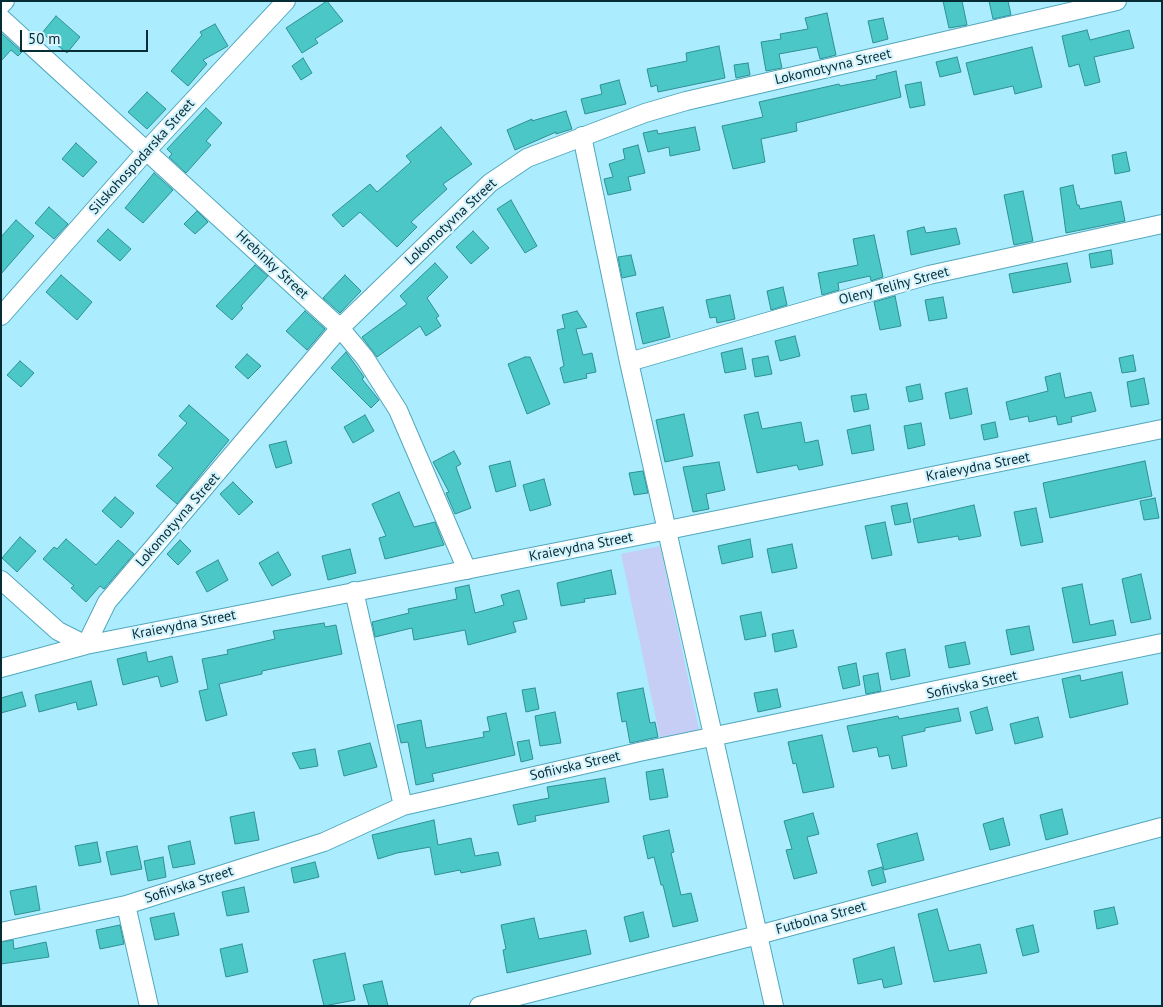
<!DOCTYPE html>
<style>
body{margin:0}
#map{position:relative;width:1163px;height:1007px;overflow:hidden;background:#abedff;font-family:"PT Sans",sans-serif}
canvas{display:block}
.frame{position:absolute;inset:0;border:2px solid #062c35;pointer-events:none}
.scale{position:absolute;left:20px;top:30px;width:128px;height:22px;box-sizing:border-box;border:2px solid #062c35;border-top:0;padding-left:6px;font-size:15px;line-height:18px;white-space:nowrap;color:#062c35;-webkit-text-stroke:4px #d5f4fd;paint-order:stroke}
</style>
<div id="map">
<canvas width="1163" height="1007"></canvas>
<div class="frame"></div>
<div class="scale">50 m</div>
</div>
<script>
const ctx = document.querySelector('canvas').getContext('2d');
ctx.lineJoin = 'round';
function fill(path, color) { ctx.fillStyle = color; ctx.fill(path, 'evenodd'); }
const poly = rows => new Path2D(rows.map(r => 'M' + r).join(''));
function stroke(path, color, width, dash) { ctx.strokeStyle = color; ctx.lineWidth = width; ctx.lineCap = dash ? 'butt' : 'round'; ctx.setLineDash(dash || []); ctx.stroke(path); }
function drawText(font, color, halo, rows, align = 'center') {
  ctx.font = font + ' "PT Sans",sans-serif'; ctx.lineWidth = 4.5; ctx.setLineDash([]); ctx.textBaseline = 'middle'; ctx.strokeStyle = halo; ctx.fillStyle = color; for (const [text, x, y, turn = 0] of rows) {
    ctx.save(); ctx.translate(x, y); ctx.rotate((+turn || 0) * Math.PI / 180); ctx.textAlign = isNaN(turn) ? turn : align; if (halo) ctx.strokeText(text, 0, 0); ctx.fillText(text, 0, 0); ctx.restore();
  }
}
fill(poly([
 [660,546,700,734,661,742,621,554]
]), '#c6cef6');
const building = poly([
 [327,1,343,21,315,39,318,43,302,53,286,28,327,1],
 [943,1,962,1,967,25,949,28,943,1],
 [989,1,1008,1,1011,15,993,19,989,1],
 [827,13,836,55,820,59,817,47,779,54,782,68,766,71,761,42,781,39,780,34,808,29,805,18,827,13],
 [56,16,80,37,67,53,42,33,56,16],
 [883,18,888,39,873,43,868,21,883,18],
 [215,24,228,46,203,60,207,64,188,86,171,71,202,35,200,32,215,24],
 [1087,30,1090,40,1129,30,1134,48,1094,57,1100,82,1085,86,1079,64,1069,67,1062,36,1087,30],
 [1,33,22,52,18,56,11,50,1,61,1,33],
 [719,46,725,78,658,92,657,85,651,87,647,69,687,61,686,53,719,46],
 [1032,47,1042,87,1015,94,1013,86,974,95,966,63,1032,47],
 [957,57,961,72,940,77,936,62,957,57],
 [303,58,312,73,301,80,292,66,303,58],
 [748,63,750,75,736,78,734,65,748,63],
 [896,71,901,97,796,123,797,131,761,139,765,162,733,169,722,126,763,117,759,102,839,84,840,86,877,79,876,76,896,71],
 [619,80,626,104,585,114,581,99,602,94,600,85,619,80],
 [921,82,925,105,910,108,905,85,921,82],
 [147,92,166,109,147,129,128,112,147,92],
 [206,108,222,123,206,141,211,145,186,173,169,157,172,154,167,149,206,108],
 [566,111,572,129,556,134,556,132,515,150,507,130,532,119,532,121,566,111],
 [441,127,472,164,443,184,447,189,411,222,417,227,397,247,360,212,343,227,332,215,370,184,377,192,411,162,406,156,441,127],
 [695,127,700,150,670,156,669,147,648,152,643,133,657,130,658,134,695,127],
 [76,143,97,162,83,177,62,159,76,143],
 [638,145,645,173,628,177,631,190,608,195,604,179,613,177,609,164,625,159,623,149,638,145],
 [1126,152,1130,171,1115,174,1112,155,1126,152],
 [154,173,173,190,143,223,125,208,154,173],
 [1073,185,1077,205,1079,205,1080,209,1121,201,1125,221,1066,233,1060,188,1073,185],
 [1023,191,1033,241,1014,245,1004,195,1023,191],
 [511,200,537,246,525,253,497,209,511,200],
 [49,207,68,224,54,239,35,223,49,207],
 [197,211,208,222,195,234,184,224,197,211],
 [16,220,34,236,1,274,1,237,16,220],
 [924,227,926,233,956,228,960,244,911,255,907,231,924,227],
 [108,229,131,249,120,261,97,241,108,229],
 [473,231,489,248,471,264,456,247,473,231],
 [874,235,883,277,871,281,870,276,838,283,839,290,822,295,818,273,858,265,853,239,874,235],
 [1111,250,1113,264,1091,268,1089,254,1111,250],
 [631,255,636,275,622,278,618,257,631,255],
 [435,263,448,277,427,298,439,316,436,318,441,326,426,336,420,326,377,357,362,337,407,304,400,296,435,263],
 [1067,263,1071,282,1013,293,1009,274,1067,263],
 [255,265,268,276,241,306,243,308,232,320,216,306,255,265],
 [61,275,92,302,77,320,46,292,61,275],
 [345,275,361,291,340,313,323,298,345,275],
 [783,287,787,305,771,310,767,291,783,287],
 [730,295,735,319,717,323,716,317,710,318,706,300,730,295],
 [895,296,901,326,880,330,874,302,895,296],
 [943,297,947,318,929,321,925,300,943,297],
 [663,307,670,337,643,344,636,313,663,307],
 [305,311,325,329,307,350,286,331,305,311],
 [577,311,587,327,576,329,583,355,592,353,596,372,586,374,587,378,564,383,560,368,564,366,557,330,565,328,562,315,577,311],
 [795,336,800,356,780,361,775,341,795,336],
 [742,348,746,369,725,373,721,353,742,348],
 [346,352,364,377,362,379,379,400,371,408,331,368,346,352],
 [247,354,261,366,248,379,235,367,247,354],
 [1133,355,1136,371,1122,373,1119,358,1133,355],
 [768,356,772,374,755,377,752,359,768,356],
 [525,357,530,357,550,404,527,414,508,364,525,357],
 [20,361,34,373,21,387,7,375,20,361],
 [1060,373,1065,398,1091,392,1096,411,1071,417,1072,422,1058,425,1056,416,1029,422,1028,416,1010,420,1006,402,1048,391,1045,377,1060,373],
 [1144,378,1149,404,1131,407,1127,382,1144,378],
 [920,384,923,399,909,402,906,387,920,384],
 [967,388,972,414,950,419,945,393,967,388],
 [866,394,869,409,854,412,851,396,866,394],
 [189,405,229,440,177,504,156,486,173,468,158,455,187,423,179,416,189,405],
 [758,412,762,429,801,422,805,443,818,440,823,465,799,470,797,465,757,473,744,415,758,412],
 [684,414,693,456,665,462,656,420,684,414],
 [365,415,374,431,353,443,344,427,365,415],
 [995,422,998,437,984,440,981,425,995,422],
 [921,423,925,445,908,449,904,426,921,423],
 [870,425,874,450,852,454,847,430,870,425],
 [286,441,292,463,276,468,269,445,286,441],
 [454,451,461,464,456,467,471,508,455,514,446,493,449,492,433,462,454,451],
 [510,461,516,486,496,492,489,466,510,461],
 [1145,461,1152,496,1050,518,1043,483,1145,461],
 [719,462,725,490,706,494,709,509,693,512,683,467,719,462],
 [643,471,648,493,634,495,629,473,643,471],
 [544,479,551,505,530,511,523,485,544,479],
 [233,482,253,502,239,515,220,494,233,482],
 [399,492,414,527,435,522,444,545,385,559,379,538,386,536,372,504,399,492],
 [115,497,134,513,121,528,102,511,115,497],
 [1155,498,1159,518,1144,520,1140,501,1155,498],
 [907,503,911,522,895,525,891,506,907,503],
 [974,505,981,536,959,540,958,536,918,543,913,519,974,505],
 [1036,508,1043,542,1021,546,1014,512,1036,508],
 [885,522,892,555,872,559,865,526,885,522],
 [20,537,36,551,17,572,2,558,20,537],
 [66,539,96,565,118,540,134,554,104,589,100,586,86,602,71,588,74,586,43,559,54,547,57,549,66,539],
 [750,539,753,557,722,564,718,546,750,539],
 [180,540,191,551,178,565,167,554,180,540],
 [792,544,797,568,772,573,767,549,792,544],
 [350,549,356,573,328,580,322,556,350,549],
 [278,552,291,575,272,586,259,563,278,552],
 [218,560,228,580,207,592,196,572,218,560],
 [611,570,616,594,584,599,585,602,561,606,557,583,611,570],
 [1141,574,1151,619,1131,623,1122,579,1141,574],
 [1082,584,1090,625,1113,620,1116,635,1073,643,1062,588,1082,584],
 [469,585,475,613,504,605,501,595,519,590,527,619,513,622,516,632,468,645,465,630,414,640,412,628,375,637,372,622,409,613,408,609,457,599,455,588,469,585],
 [761,612,766,636,745,640,740,616,761,612],
 [324,623,325,627,336,625,342,654,262,671,262,674,219,684,227,715,206,721,199,691,208,689,202,659,228,654,227,650,275,639,273,631,324,623],
 [1029,626,1034,650,1011,655,1006,630,1029,626],
 [793,630,797,647,775,652,772,634,793,630],
 [965,642,970,664,949,668,945,646,965,642],
 [905,649,910,676,891,680,886,653,905,649],
 [146,652,148,662,172,656,178,682,161,687,158,676,123,685,117,659,146,652],
 [856,663,860,685,843,689,838,667,856,663],
 [1122,672,1128,704,1070,718,1062,679,1080,675,1081,681,1122,672],
 [878,673,881,691,866,694,863,676,878,673],
 [91,681,97,705,78,710,76,702,39,712,35,695,91,681],
 [535,688,539,709,526,712,522,690,535,688],
 [643,688,650,723,655,722,658,737,630,743,626,721,622,722,617,693,643,688],
 [777,689,781,707,758,712,754,693,777,689],
 [22,692,26,706,1,713,1,698,22,692],
 [987,707,993,730,976,734,970,712,987,707],
 [958,708,961,721,925,728,925,731,902,736,907,766,892,769,889,755,879,757,877,747,853,752,847,726,898,716,899,719,958,708],
 [555,712,561,743,540,746,535,716,555,712],
 [506,713,515,755,432,774,434,781,416,785,408,742,401,743,397,725,421,720,426,748,484,737,483,732,490,731,487,717,506,713],
 [1038,717,1043,737,1015,744,1010,724,1038,717],
 [822,735,834,787,803,793,796,763,793,764,788,742,822,735],
 [529,740,533,759,521,762,517,742,529,740],
 [370,743,377,767,344,776,338,751,370,743],
 [315,749,318,766,300,769,292,753,315,749],
 [663,769,668,797,650,800,646,772,663,769],
 [605,778,609,802,535,816,536,821,518,825,513,805,549,798,547,787,605,778],
 [1062,809,1068,834,1046,840,1040,815,1062,809],
 [254,812,259,840,235,844,230,817,254,812],
 [813,813,819,834,807,837,817,873,794,879,786,850,792,849,784,821,813,813],
 [1003,818,1010,845,990,850,983,824,1003,818],
 [434,820,438,845,471,838,475,856,498,852,501,865,461,873,460,870,435,875,430,847,397,853,378,859,372,835,434,820],
 [669,830,674,852,671,853,681,895,691,893,698,921,673,927,663,885,661,885,654,857,648,859,643,836,669,830],
 [917,833,924,860,884,870,877,844,917,833],
 [190,841,195,864,173,868,168,846,190,841],
 [97,842,101,862,79,866,75,846,97,842],
 [137,846,142,869,111,875,106,852,137,846],
 [163,857,166,877,148,881,144,861,163,857],
 [315,862,319,877,294,883,291,868,315,862],
 [882,867,886,882,872,886,868,871,882,867],
 [36,886,40,910,15,915,10,891,36,886],
 [244,887,249,912,227,916,222,892,244,887],
 [1114,907,1118,924,1097,929,1094,911,1114,907],
 [937,909,949,951,980,944,987,973,934,982,918,914,937,909],
 [643,912,649,937,630,942,624,917,643,912],
 [174,913,179,935,155,940,150,918,174,913],
 [534,918,539,939,586,930,591,954,507,973,503,950,506,949,501,925,534,918],
 [120,925,124,944,100,949,96,930,120,925],
 [1033,925,1039,952,1023,956,1016,929,1033,925],
 [13,940,14,949,46,942,49,957,1,964,1,942,13,940],
 [242,944,248,972,226,977,220,949,242,944],
 [894,947,902,984,884,988,882,979,858,984,853,959,894,947],
 [345,953,355,1000,324,1006,313,960,345,953],
 [382,981,388,1006,369,1006,363,985,382,981]
]);
fill(building, '#4bc7c8');
stroke(building, '#2f9091', 1);
const minor = poly([
 [1,5,5,1],
 [1,18,340,328,365,358,398,410,467,570],
 [582,136,629,362,774,1006],
 [1,316,147,150,286,1],
 [629,362,929,275,1162,224],
 [1,580,58,631,86,645,107,602,340,328,490,183,527,158,645,113,686,101,1117,1],
 [354,591,403,806],
 [1,668,86,645,668,530,1162,429],
 [126,905,149,1006],
 [1,932,126,905,324,842,403,806,639,752,1162,643],
 [479,1006,758,935,1162,827]
]);
stroke(minor, '#52a7bc', 20);
stroke(minor, '#fff', 18);
drawText('14px', '#062c35', '#d5f4fd', [
 ["Lokomotyvna Street",833,67,-13],
 ["Silskohospodarska Street",142,157,-48],
 ["Lokomotyvna Street",451,222,-43],
 ["Hrebinky Street",272,265,43],
 ["Oleny Telihy Street",894,286,-15],
 ["Kraievydna Street",978,467,-11],
 ["Lokomotyvna Street",178,520,-49],
 ["Kraievydna Street",581,547,-11],
 ["Kraievydna Street",184,625,-11],
 ["Sofiivska Street",972,685,-12],
 ["Sofiivska Street",575,766,-13],
 ["Sofiivska Street",189,885,-18],
 ["Futbolna Street",821,918,-15]
]);
</script>
